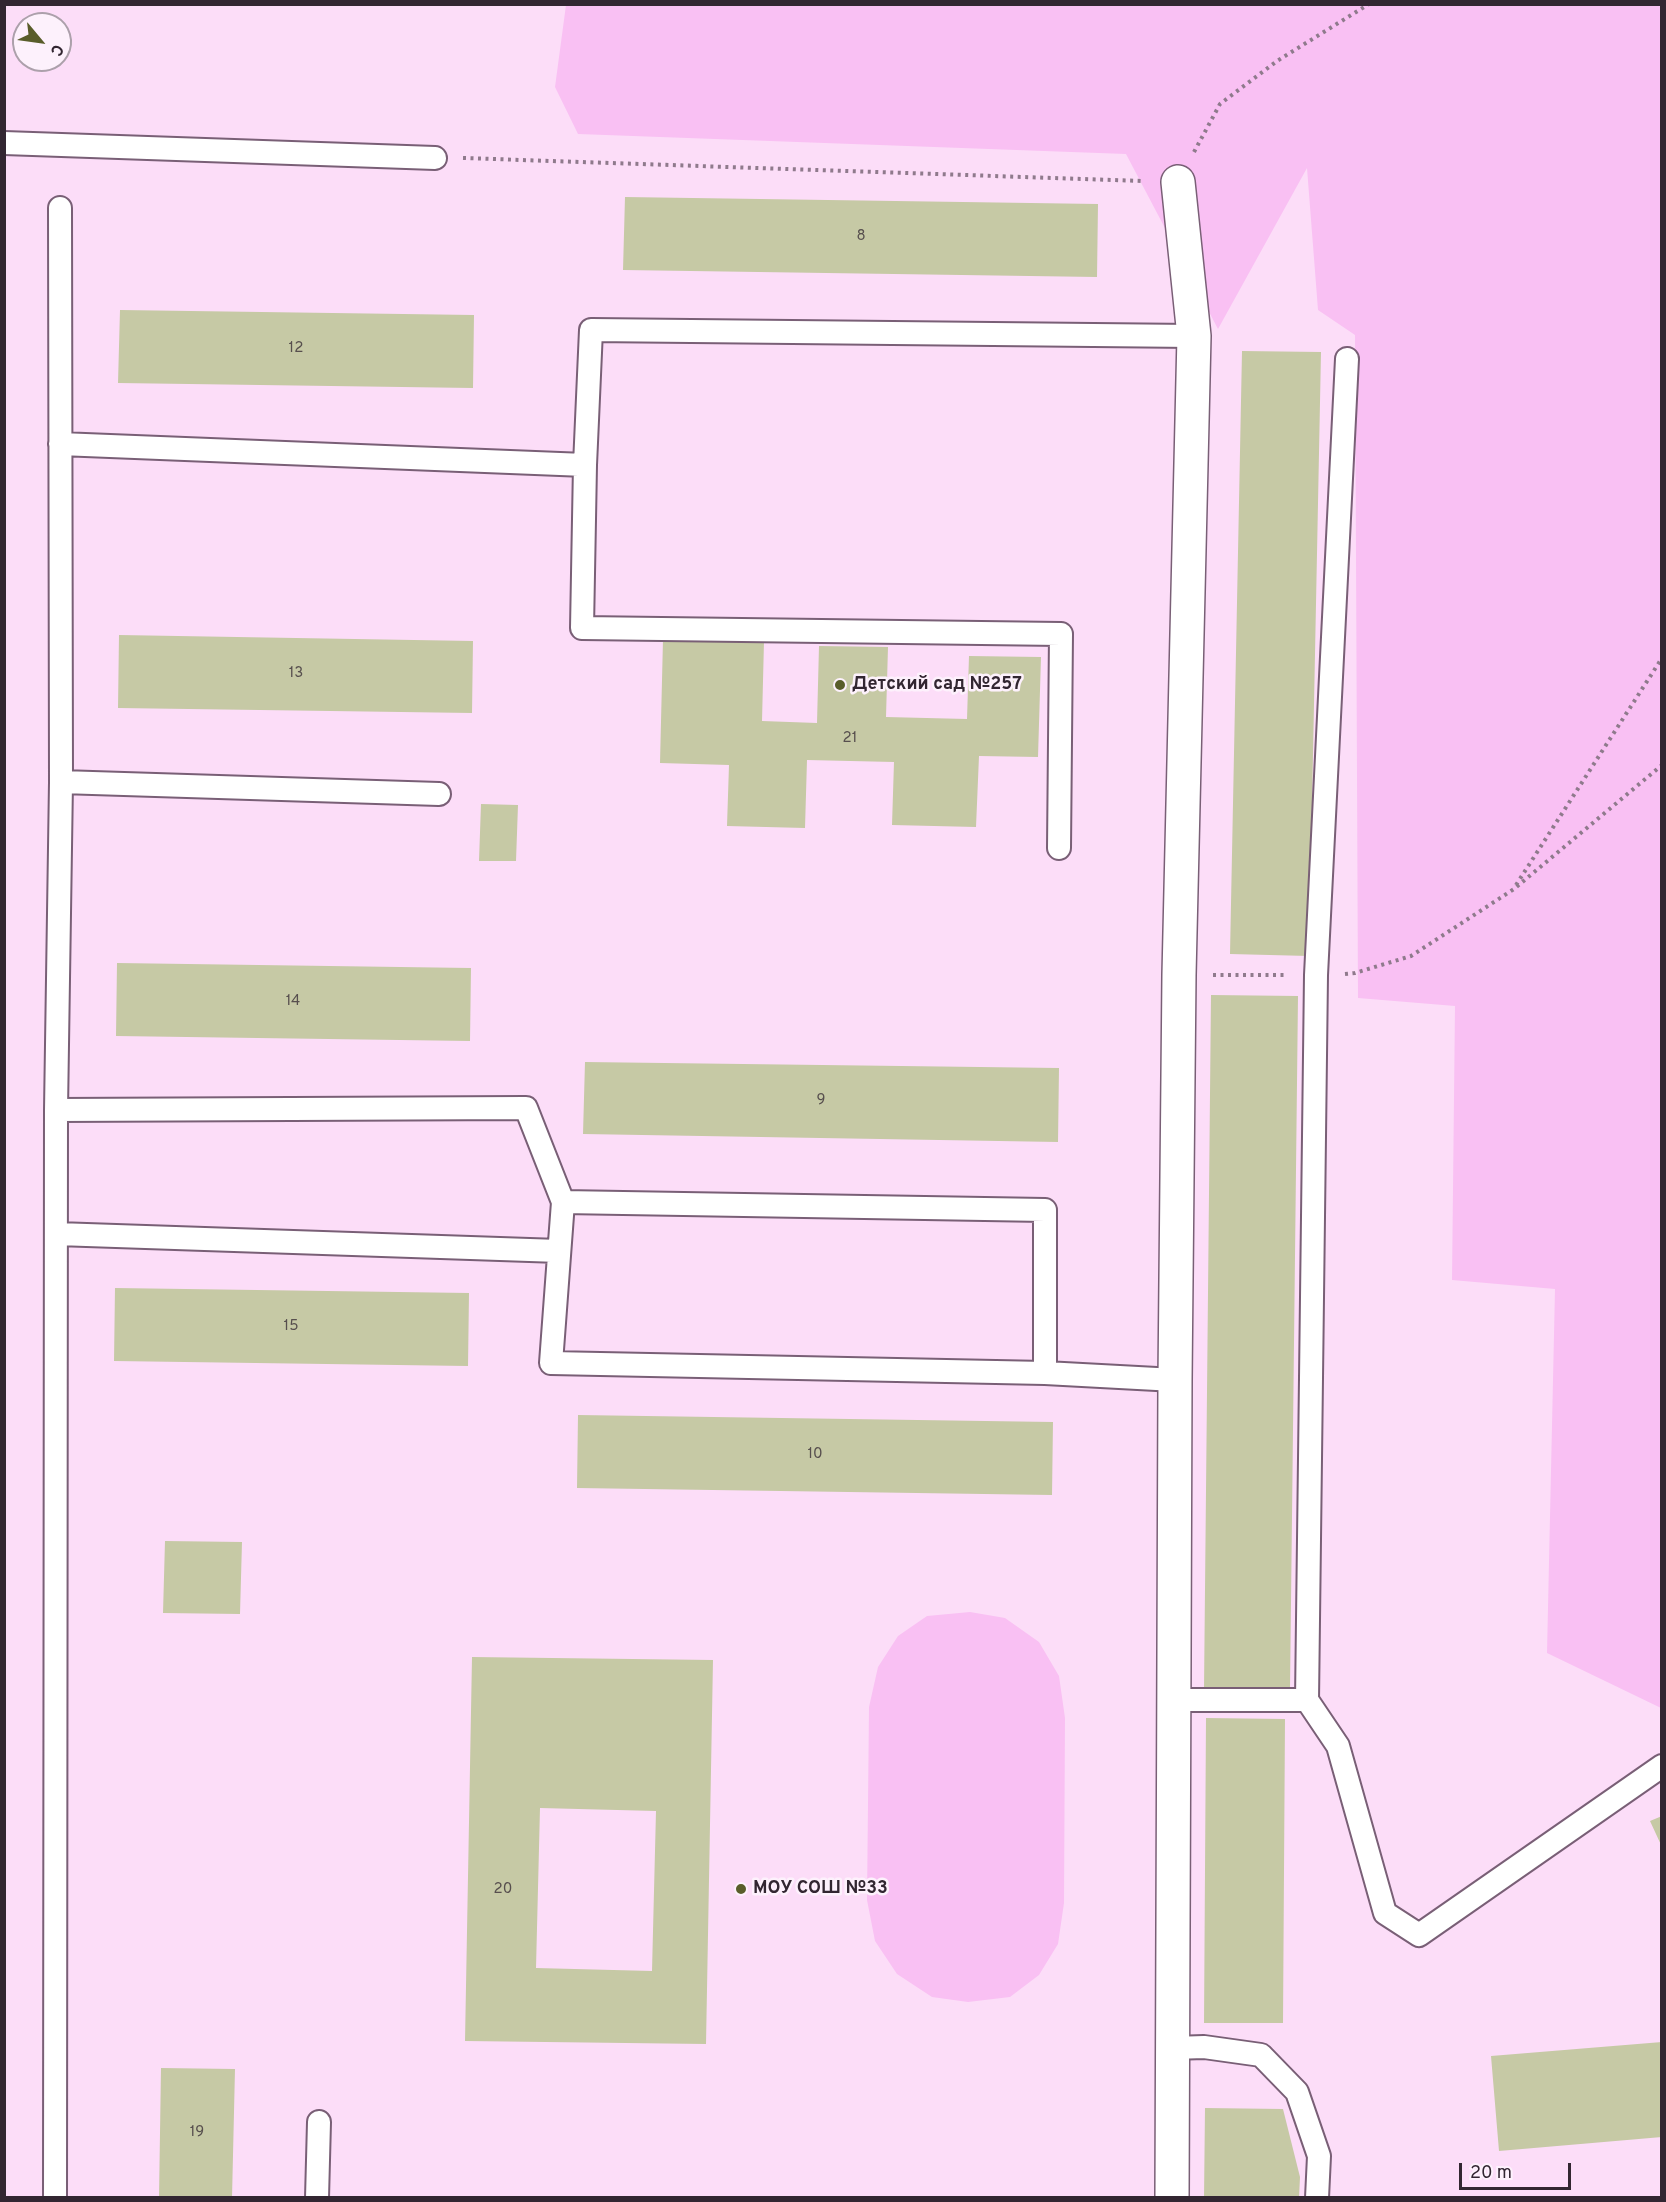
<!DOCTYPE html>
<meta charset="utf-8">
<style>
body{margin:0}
#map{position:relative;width:1666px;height:2202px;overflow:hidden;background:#fcddf8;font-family:Overpass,sans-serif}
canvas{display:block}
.frame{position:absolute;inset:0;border:6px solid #322631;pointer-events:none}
.north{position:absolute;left:12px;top:12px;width:60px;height:60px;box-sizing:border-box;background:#fdf1fc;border:2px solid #aca0ab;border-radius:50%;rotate:119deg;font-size:16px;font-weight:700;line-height:24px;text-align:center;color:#322631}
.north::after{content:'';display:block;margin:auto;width:21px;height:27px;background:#595d2a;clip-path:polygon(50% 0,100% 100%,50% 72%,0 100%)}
.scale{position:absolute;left:1459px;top:2163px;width:112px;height:27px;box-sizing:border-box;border:3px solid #322631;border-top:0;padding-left:8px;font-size:18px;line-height:21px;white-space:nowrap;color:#322631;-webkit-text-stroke:4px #fdf1fc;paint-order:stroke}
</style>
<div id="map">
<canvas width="1666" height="2202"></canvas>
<div class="frame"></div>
<div class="north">С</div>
<div class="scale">20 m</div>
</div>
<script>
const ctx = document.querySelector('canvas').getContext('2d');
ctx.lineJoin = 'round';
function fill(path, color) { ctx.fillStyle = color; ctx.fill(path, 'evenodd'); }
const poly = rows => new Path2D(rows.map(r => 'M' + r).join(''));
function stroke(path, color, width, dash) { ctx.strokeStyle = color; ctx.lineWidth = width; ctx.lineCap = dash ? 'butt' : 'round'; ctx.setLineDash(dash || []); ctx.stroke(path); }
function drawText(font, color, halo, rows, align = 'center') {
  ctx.font = font + ' Overpass,sans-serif'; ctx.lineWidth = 5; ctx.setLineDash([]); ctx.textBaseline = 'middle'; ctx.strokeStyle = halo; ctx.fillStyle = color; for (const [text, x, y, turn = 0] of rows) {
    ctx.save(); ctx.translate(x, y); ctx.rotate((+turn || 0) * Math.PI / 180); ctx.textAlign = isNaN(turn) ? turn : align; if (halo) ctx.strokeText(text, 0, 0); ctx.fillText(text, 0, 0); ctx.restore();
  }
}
fill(poly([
 [566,5,1661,5,1661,1708,1547,1653,1555,1289,1452,1280,1455,1006,1358,998,1355,335,1318,310,1307,168,1218,329,1126,154,578,134,555,87],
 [970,1612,1005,1618,1039,1642,1059,1676,1065,1718,1064,1903,1058,1944,1039,1975,1010,1997,968,2002,932,1997,897,1974,875,1941,867,1900,869,1707,878,1667,898,1636,927,1616]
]), '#f9c0f3');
fill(poly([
 [625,197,1098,204,1097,277,623,270],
 [120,310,474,315,473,388,118,383],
 [1242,351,1321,352,1309,956,1230,954],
 [119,635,473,641,472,713,118,708],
 [663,639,764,641,762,721,817,723,819,646,888,647,886,717,967,719,969,656,1041,657,1038,757,979,756,976,827,892,825,894,762,807,760,805,828,727,826,729,765,660,763],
 [481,804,518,805,516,861,479,861],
 [117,963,471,968,470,1041,116,1036],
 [1211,995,1298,996,1290,1689,1204,1689],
 [585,1062,1059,1068,1058,1142,583,1134],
 [115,1288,469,1293,468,1366,114,1361],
 [578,1415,1053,1422,1052,1495,577,1488],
 [165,1541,242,1542,240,1614,163,1613],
 [472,1657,713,1660,706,2044,465,2041],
 [540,1808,656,1811,652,1971,536,1968],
 [1206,1718,1285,1719,1283,2023,1204,2023],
 [1662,1816,1662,1847,1650,1821],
 [1662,2042,1662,2137,1499,2151,1491,2056],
 [161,2068,235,2069,232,2198,159,2198],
 [1205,2108,1283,2109,1300,2177,1299,2198,1204,2198]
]), '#c6c9a5');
const service = poly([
 [4,143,435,158],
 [60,444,585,465,591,330,1194,336],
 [585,465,582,628,1061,634,1059,848],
 [61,782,439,794],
 [56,1110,526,1108,563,1202,551,1363,1045,1373,1045,1210,563,1202],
 [57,1234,559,1251],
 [1045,1373,1175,1380],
 [1174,1700,1307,1700,1338,1746,1385,1913,1419,1935,1662,1766],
 [1307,1700,1316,975,1347,359],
 [1173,2048,1204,2047,1261,2055,1297,2092,1319,2156,1317,2198],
 [55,2198,56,1110,61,782,60,208],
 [317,2198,319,2122]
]);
const minor = poly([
 [1172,2198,1175,1380,1179,975,1194,336,1178,182]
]);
stroke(service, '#795f76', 26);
stroke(minor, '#795f76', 36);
stroke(poly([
 [1194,152,1220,104,1277,61,1369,4],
 [463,158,1142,181],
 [1516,885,1662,658],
 [1345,974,1355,973,1411,956,1514,889,1662,765],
 [1213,975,1286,975]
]), '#8f7a8c', 4, [3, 4.5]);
stroke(service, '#fff', 22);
stroke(minor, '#fff', 33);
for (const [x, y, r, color] of [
 [840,685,6,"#595d2a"],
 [741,1889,6,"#595d2a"]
]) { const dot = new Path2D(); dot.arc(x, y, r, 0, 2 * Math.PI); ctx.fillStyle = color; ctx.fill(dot); stroke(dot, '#fdf1fc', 2); }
drawText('15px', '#574f4e', null, [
 ["8",861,237],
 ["12",296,349],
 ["13",296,674],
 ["21",850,739],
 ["14",293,1002],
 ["9",821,1101],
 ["15",291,1327],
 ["10",815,1455],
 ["20",503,1890],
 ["19",197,2133]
]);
drawText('bold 18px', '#322631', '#fdf1fc', [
 ["Детский сад №257",852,685],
 ["МОУ СОШ №33",753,1889]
], 'left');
</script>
